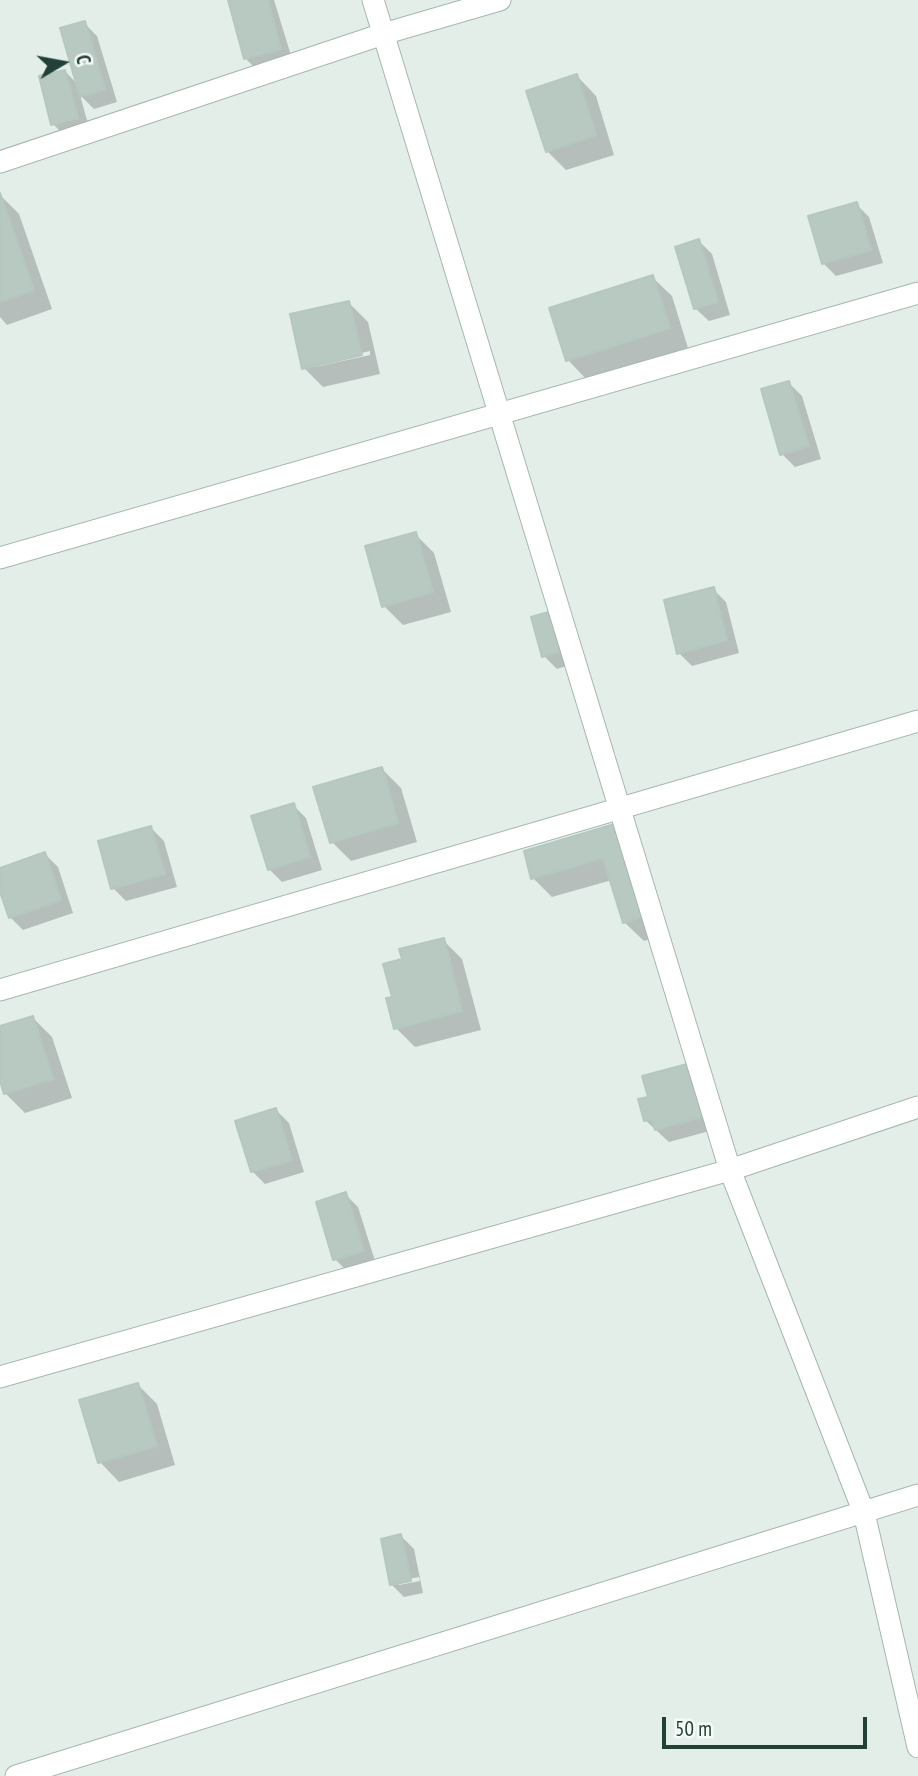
<!DOCTYPE html>
<meta charset="utf-8">
<style>
body{margin:0}
#map{position:relative;width:918px;height:1776px;overflow:hidden;background:#e3eee9;font-family:"PT Sans Narrow",sans-serif}
canvas{display:block}
.north{position:absolute;left:28px;top:28px;width:70px;height:70px;-webkit-text-stroke:5px #f4faf7;paint-order:stroke;rotate:80deg;font-size:19px;font-weight:700;line-height:28px;text-align:center;color:#214138}
.north::after{content:'';display:block;margin:auto;width:24px;height:32px;background:#214138;clip-path:polygon(50% 0,100% 100%,50% 72%,0 100%)}
.scale{position:absolute;left:662px;top:1717px;width:205px;height:32px;box-sizing:border-box;border:4px solid #214138;border-top:0;padding-left:9px;font-size:21px;line-height:24px;white-space:nowrap;color:#214138;-webkit-text-stroke:5px #f4faf7;paint-order:stroke}
</style>
<div id="map">
<canvas width="918" height="1776"></canvas>
<div class="north">С</div>
<div class="scale">50 m</div>
</div>
<script>
const ctx = document.querySelector('canvas').getContext('2d');
ctx.lineJoin = 'round';
function fill(path, color) { ctx.fillStyle = color; ctx.fill(path, 'evenodd'); }
const poly = rows => new Path2D(rows.map(r => 'M' + r).join(''));
function stroke(path, color, width, dash) { ctx.strokeStyle = color; ctx.lineWidth = width; ctx.lineCap = dash ? 'butt' : 'round'; ctx.setLineDash(dash || []); ctx.stroke(path); }
fill(poly([
 [230,0,274,0,293,62,259,72,246,59],
 [84,23,97,36,117,102,94,109,80,95,90,131,66,137,53,124,65,71,78,85],
 [577,76,596,96,614,155,566,170,547,151],
 [0,195,19,214,52,309,7,325,0,317],
 [856,204,869,217,883,263,836,276,823,263],
 [699,241,712,254,730,315,709,321,696,309],
 [652,277,672,296,688,348,587,380,568,360],
 [349,303,368,322,380,374,323,387,304,368],
 [370,351,370,355,315,367,315,364],
 [789,383,802,396,821,459,795,467,782,454],
 [415,534,434,553,451,612,403,625,384,606],
 [713,589,726,602,739,653,692,666,679,653],
 [533,619,575,663,557,669,544,656],
 [382,769,401,788,417,842,351,861,332,842],
 [293,805,306,818,322,870,282,882,269,869],
 [618,825,664,935,644,941,624,922,612,880,552,897,533,878],
 [151,828,164,841,177,887,126,901,113,888],
 [45,854,58,867,73,913,23,930,10,917,0,887,0,870],
 [443,940,462,959,481,1030,415,1047,396,1028,394,998,404,960],
 [33,1018,52,1037,72,1098,25,1113,6,1094,0,1075,0,1028],
 [690,1065,717,1129,669,1142,645,1120,650,1098],
 [276,1110,289,1123,304,1172,265,1184,252,1171],
 [345,1194,358,1207,376,1264,348,1272,335,1259],
 [138,1385,157,1404,175,1465,119,1482,100,1462],
 [401,1536,414,1549,423,1593,404,1597,391,1584],
 [419,1577,420,1581,399,1585,399,1581]
]), '#0003');
const building = poly([
 [228,0,268,0,281,49,244,59,228,0],
 [85,21,105,89,80,97,60,28,85,21],
 [65,70,78,118,51,125,39,76,65,70],
 [577,74,596,135,546,152,526,91,577,74],
 [0,193,34,290,0,302,0,193],
 [857,202,871,250,822,264,808,216,857,202],
 [699,239,718,302,694,309,675,247,699,239],
 [653,275,670,328,566,361,549,308,653,275],
 [349,301,362,355,302,369,290,314,349,301],
 [789,381,809,446,780,455,761,389,789,381],
 [416,532,433,592,382,607,365,546,416,532],
 [714,587,727,640,677,654,664,600,714,587],
 [552,611,564,650,542,657,531,617,552,611],
 [382,767,398,823,330,843,313,787,382,767],
 [294,803,310,857,268,870,251,816,294,803],
 [618,823,645,916,623,923,603,858,531,879,524,851,618,823],
 [151,826,165,874,111,889,98,841,151,826],
 [45,852,61,900,9,918,0,892,0,868,45,852],
 [444,938,462,1011,394,1029,386,998,392,997,383,964,402,959,399,949,444,938],
 [33,1016,53,1079,4,1094,0,1081,0,1026,33,1016],
 [691,1063,706,1116,655,1130,652,1119,644,1121,638,1099,648,1097,642,1076,691,1063],
 [276,1108,292,1160,251,1172,235,1121,276,1108],
 [346,1192,364,1251,333,1260,316,1202,346,1192],
 [138,1383,157,1446,98,1463,79,1400,138,1383],
 [401,1534,411,1581,390,1585,381,1539,401,1534]
]);
fill(building, '#b8c9c2');
stroke(building, '#b4c8c0', 2);
const minor = poly([
 [373,0,730,1170,864,1513,918,1747],
 [0,162,383,34,500,0],
 [0,558,918,293],
 [0,990,918,721],
 [0,1377,730,1170,918,1107],
 [16,1776,918,1495]
]);
stroke(minor, '#a5b7b0', 23);
stroke(minor, '#fff', 21);
</script>
